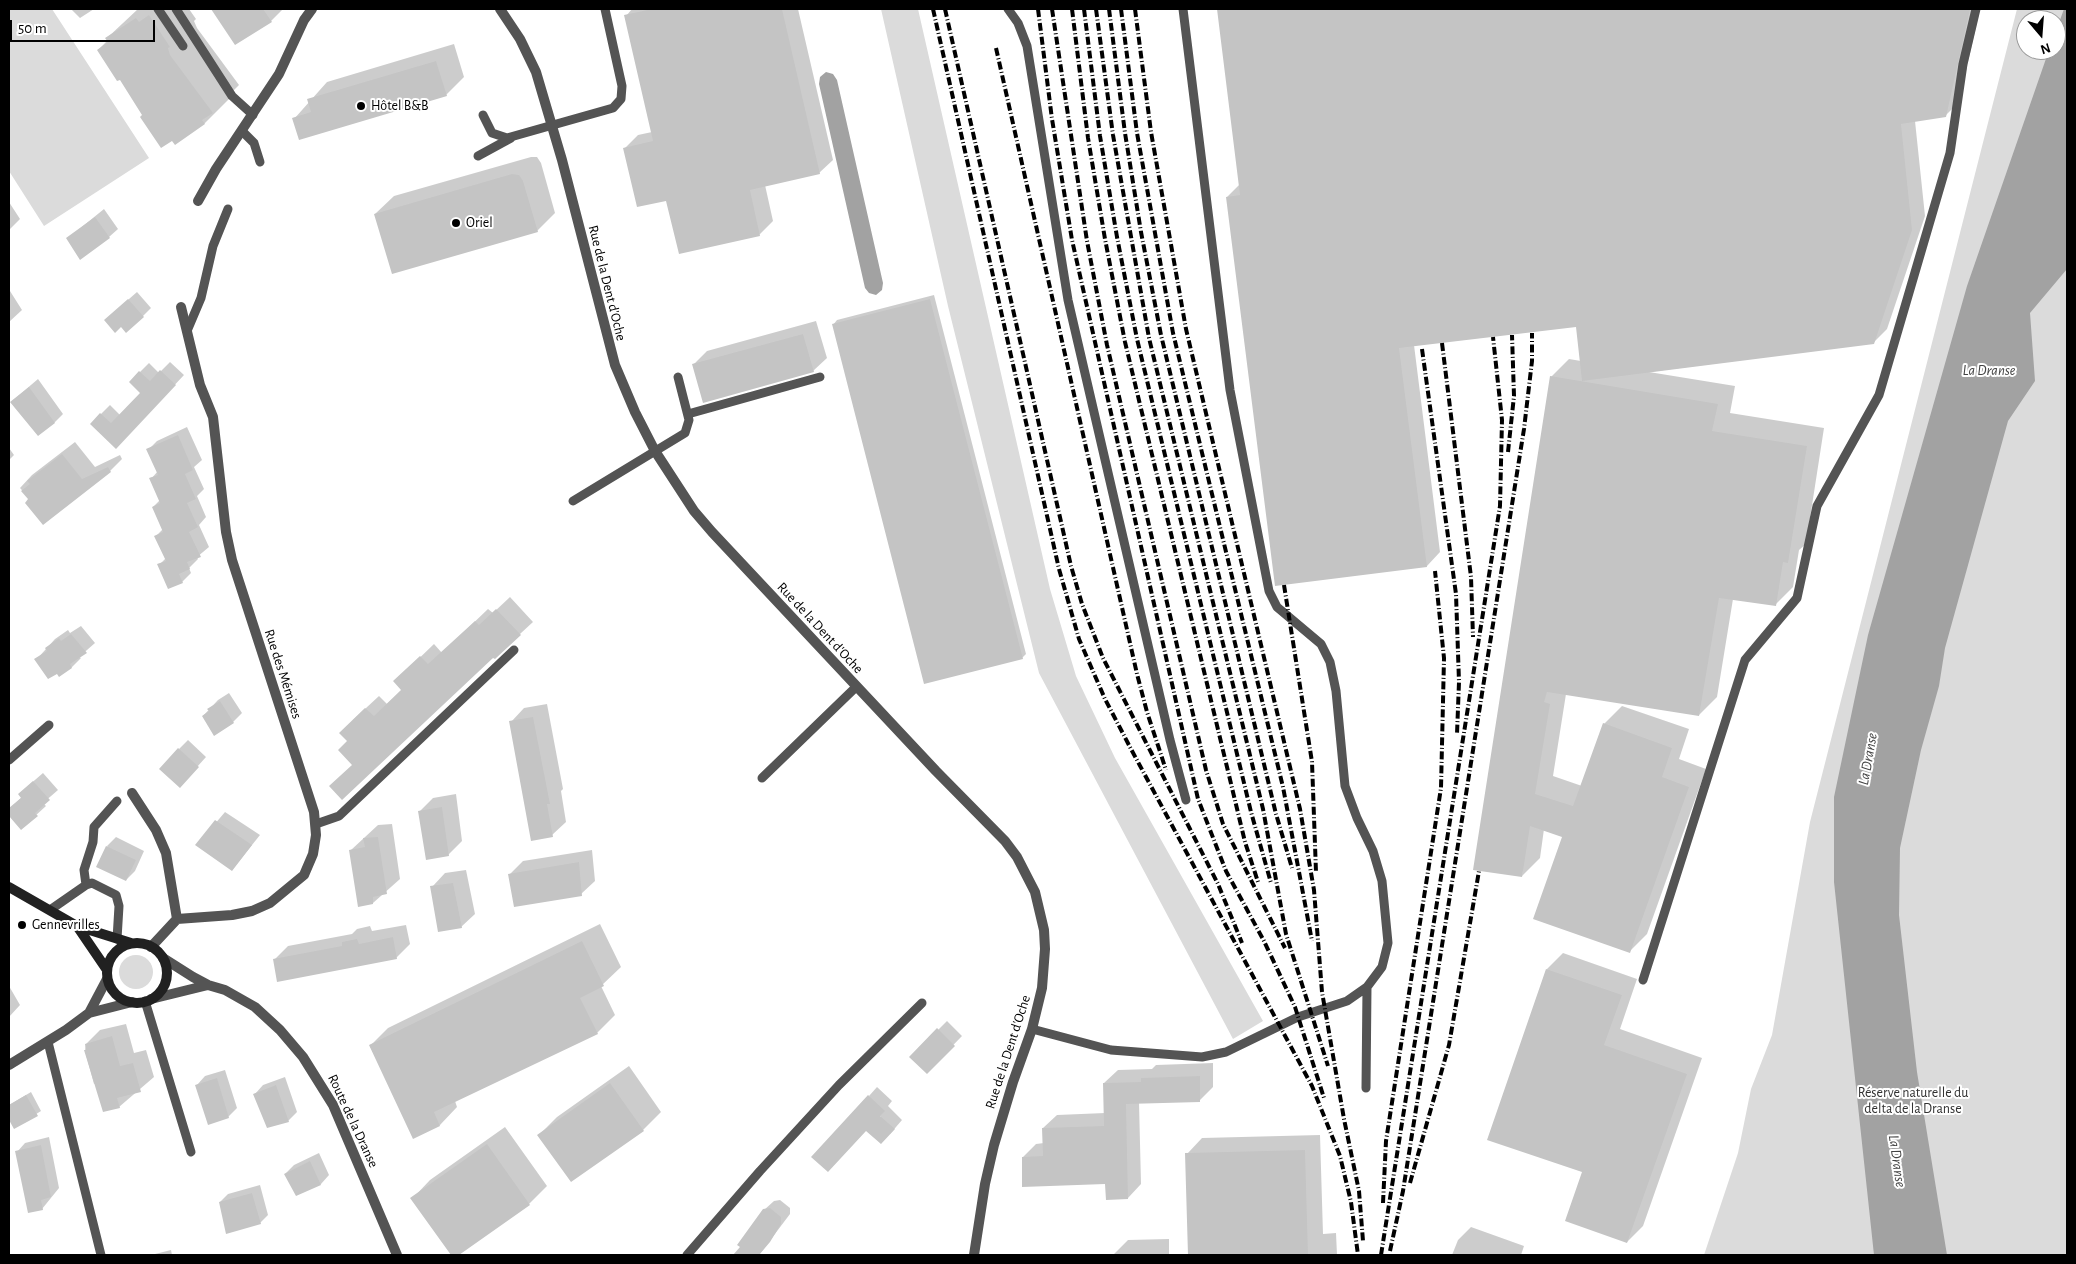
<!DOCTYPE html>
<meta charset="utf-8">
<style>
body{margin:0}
#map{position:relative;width:2076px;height:1264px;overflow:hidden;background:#fff;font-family:"Alegreya Sans",sans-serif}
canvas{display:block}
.frame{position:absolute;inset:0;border:10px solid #000;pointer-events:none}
.north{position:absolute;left:2016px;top:10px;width:50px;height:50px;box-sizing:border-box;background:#fff;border:1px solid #999;border-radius:50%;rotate:162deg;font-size:14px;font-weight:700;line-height:20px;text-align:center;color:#000}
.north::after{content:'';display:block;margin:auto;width:18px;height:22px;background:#000;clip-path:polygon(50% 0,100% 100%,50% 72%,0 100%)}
.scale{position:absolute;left:10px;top:20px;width:145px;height:22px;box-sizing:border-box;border:2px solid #000;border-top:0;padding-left:6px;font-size:15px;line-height:18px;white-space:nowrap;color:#000;-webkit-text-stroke:4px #fff;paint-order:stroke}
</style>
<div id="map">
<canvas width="2076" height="1264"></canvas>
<div class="frame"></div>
<div class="north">N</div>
<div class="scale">50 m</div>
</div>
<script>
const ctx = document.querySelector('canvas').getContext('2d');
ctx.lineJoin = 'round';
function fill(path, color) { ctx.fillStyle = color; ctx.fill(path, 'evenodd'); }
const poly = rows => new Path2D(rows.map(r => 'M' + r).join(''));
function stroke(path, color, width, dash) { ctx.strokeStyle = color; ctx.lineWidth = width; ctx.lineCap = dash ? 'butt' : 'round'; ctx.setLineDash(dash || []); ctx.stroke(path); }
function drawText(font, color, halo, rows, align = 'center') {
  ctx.font = font + ' "Alegreya Sans",sans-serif'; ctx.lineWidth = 4; ctx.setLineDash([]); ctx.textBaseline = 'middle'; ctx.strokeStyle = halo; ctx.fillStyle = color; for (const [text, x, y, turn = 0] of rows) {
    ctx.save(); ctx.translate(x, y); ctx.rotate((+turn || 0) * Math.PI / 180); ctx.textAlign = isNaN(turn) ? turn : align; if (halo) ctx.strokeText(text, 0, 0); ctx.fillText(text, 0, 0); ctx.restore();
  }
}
fill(poly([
 [9,9,52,9,149,158,44,226,9,171],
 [881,9,918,9,1050,589,1076,676,1115,758,1263,1021,1233,1039,1039,673,948,306],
 [2017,9,2067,9,2067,1255,1704,1255,1738,1153,1751,1089,1772,1035,1810,822],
 [2026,20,2056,20,2056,50,2026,50],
 '119 972a17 17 0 1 1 34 0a17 17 0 1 1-34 0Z'
]), '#dbdbdb');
fill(poly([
 [2064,9,2067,9,2067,269,2030,313,2035,381,2008,421,1945,648,1939,686,1921,750,1900,848,1899,915,1917,1072,1947,1255,1874,1255,1834,882,1834,797,1868,635,1967,286,2049,50,2056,50,2056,31],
 [826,72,833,74,837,80,883,283,882,290,876,295,869,293,865,288,819,84,820,77]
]), '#a2a2a2');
fill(poly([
 [71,9,94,9,80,18],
 [138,9,189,9,196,19,194,21,197,28,239,85,229,95,231,97,204,124,143,115,120,78,98,50,108,40,107,38],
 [212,9,283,9,271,21,235,44],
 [632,9,798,9,833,160,819,173,765,185,773,221,759,235,667,199,625,148,638,135,652,132,626,16],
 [1219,9,1980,9,1959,102,1945,116,1915,121,1925,216,1887,329,1873,343,1649,372,1735,386,1730,413,1824,428,1806,544,1799,550,1793,587,1775,605,1733,599,1717,697,1699,715,1566,694,1553,776,1582,786,1604,724,1622,706,1689,729,1679,759,1706,769,1647,934,1629,952,1564,836,1544,829,1540,858,1522,876,1551,377,1569,359,1581,361,1577,326,1414,345,1440,552,1427,566,1276,585,1227,197,1240,184],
 [454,44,464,77,446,95,294,119,327,82],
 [531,157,537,157,541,163,555,213,537,231,375,214,394,196],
 [9,202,20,219,9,230],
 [104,209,118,229,109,237,67,239],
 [10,291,22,310,9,322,9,292],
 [137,292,151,308,143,316,121,325,113,313],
 [934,295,1026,654,1022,658,833,325,837,320],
 [816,321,827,358,813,371,693,365,707,351],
 [170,362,184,375,125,438,91,424,110,405,120,415,141,393,130,382,149,363,159,373],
 [38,379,63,414,54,423,11,402],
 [187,427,202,460,194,467,204,489,197,496,206,517,199,525,209,547,197,557,198,559,189,568,191,573,182,582,159,565,166,558,156,536,163,529,153,507,160,500,151,479,158,471,148,450,157,441],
 [75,442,95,467,120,455,122,459,110,471,30,499,20,488,32,475],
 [9,448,14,455,9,460],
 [510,597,533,622,495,657,493,656,353,764,348,741,353,720,379,696,387,704,403,690,408,669,434,644,442,653,488,609,493,613],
 [81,626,95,643,79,657,81,658,72,667,60,675,36,660,55,639,68,630,70,633],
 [229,693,242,713,233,722,203,716,218,700],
 [547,704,563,789,561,791,566,822,552,835,511,722,524,708],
 [188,740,206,757,188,777,179,749],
 [43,773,58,790,43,803,46,806,22,828,9,814,9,809,22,797,28,786],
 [456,794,462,841,448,855,420,811,433,798],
 [225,812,260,835,232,870,197,845],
 [392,824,400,879,373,903,351,850,378,825],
 [116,837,144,851,135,871,126,880,107,846],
 [592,850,595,881,581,894,510,874,523,861],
 [466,870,475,914,461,927,432,887,445,873],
 [600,924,621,967,601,986,615,1015,597,1033,455,1101,457,1107,440,1125,414,1137,370,1046,388,1028],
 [406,925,410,944,396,958,274,960,288,946,352,934,357,929,370,926,372,931],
 [1563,953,1637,979,1620,1029,1702,1058,1643,1226,1627,1242,1584,1172,1547,969],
 [9,986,20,1005,9,1017],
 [947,1021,962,1036,927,1072,911,1057],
 [126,1024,134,1053,146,1050,154,1077,119,1107,97,1083,94,1084,85,1051,86,1044,100,1030],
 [1213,1063,1213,1087,1200,1100,1139,1102,1141,1184,1128,1198,1107,1183,1023,1157,1036,1144,1044,1143,1043,1128,1057,1115,1105,1113,1104,1083,1118,1070,1152,1069,1156,1065],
 [629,1066,661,1112,643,1130,539,1135,557,1117],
 [225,1070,237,1108,228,1117,197,1085,205,1076],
 [285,1077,297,1112,288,1121,255,1094,263,1085],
 [877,1087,892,1101,888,1106,902,1120,890,1134,869,1096],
 [31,1092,41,1111,14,1128,9,1118,9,1105],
 [505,1127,547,1186,529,1204,457,1255,452,1255,412,1199,430,1180],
 [1320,1135,1323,1234,1336,1233,1337,1255,1189,1255,1187,1154,1202,1138],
 [49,1137,59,1188,42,1209,17,1152,25,1143],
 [319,1153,329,1175,321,1184,296,1194,285,1174,294,1165],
 [260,1185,268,1215,260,1223,220,1202,228,1194],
 [780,1200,790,1208,790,1214,759,1255,735,1255,764,1210,774,1201],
 [1471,1227,1524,1246,1521,1255,1452,1255,1458,1240],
 [1169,1239,1169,1255,1113,1255,1128,1240],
 [171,1250,172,1255,151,1255]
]), '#0003');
fill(poly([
 [211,9,263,9,272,22,235,45],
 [652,9,782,9,820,174,750,190,760,236,679,254,666,201,637,207,623,148,653,141,624,15],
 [1217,9,1970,9,1946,117,1901,124,1912,230,1874,344,1582,381,1576,327,1399,348,1427,567,1275,586,1226,197,1240,195],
 [149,15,170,47,168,48,170,55,213,113,202,120,205,124,175,145,172,141,161,148,140,117,142,115,120,80,117,81,97,50,108,42,105,38,136,18,139,22],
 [436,61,447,96,299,140,292,118,311,112,307,99],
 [512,174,519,175,523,181,538,232,392,274,374,214],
 [95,217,110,238,80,260,66,238],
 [128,299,144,317,126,333,121,327,115,333,104,320],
 [930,299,1023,659,924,684,832,324],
 [803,334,814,372,703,403,692,364],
 [160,370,176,385,116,449,90,424,100,413,111,423,140,393,129,382,139,371,150,381],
 [1550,376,1718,404,1712,431,1807,446,1788,563,1783,562,1776,606,1719,598,1699,716,1547,692,1544,702,1550,704,1535,794,1573,806,1603,723,1672,748,1662,777,1689,787,1630,953,1533,919,1562,837,1530,826,1522,877,1473,870],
 [29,387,55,423,38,436,10,402],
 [178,435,193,470,185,474,196,499,187,503,198,527,189,532,201,557,187,562,190,569,179,574,183,583,168,589,157,564,166,561,154,536,163,532,152,507,160,503,149,478,158,475,146,449],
 [62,454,82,479,108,467,111,472,43,525,25,503,28,499,21,491,30,484,27,481],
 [496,609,521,635,495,659,493,658,342,800,329,786,352,765,338,750,347,741,339,733,365,708,374,716,401,690,393,681,420,656,428,664,475,621,479,625],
 [71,634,87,653,70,664,72,668,59,677,57,674,48,679,34,659,47,651,45,648,59,638,61,641],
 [220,701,234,723,214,736,202,716,209,711,207,709],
 [533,717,550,804,547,804,553,837,531,841,509,721],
 [178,748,199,767,180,788,159,769],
 [33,781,50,800,35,813,38,816,21,830,9,816,9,808,21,798,18,794],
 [442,807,449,856,426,860,418,811],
 [215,820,252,845,232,871,195,845],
 [378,837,387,894,373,897,373,904,358,907,349,850,365,847,363,838],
 [106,846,136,860,126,881,96,867],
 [579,862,582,896,514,907,508,874],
 [453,883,462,928,438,932,430,886],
 [393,937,397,959,277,982,273,959,342,946,342,942,357,939,359,944],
 [582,941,604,986,580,998,598,1034,434,1112,440,1126,413,1139,369,1045],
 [1546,969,1622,995,1604,1045,1687,1074,1627,1243,1565,1221,1582,1172,1487,1140],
 [937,1028,955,1046,927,1074,909,1057],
 [112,1036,120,1066,133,1063,141,1092,117,1098,120,1108,103,1112,84,1050,86,1050,85,1044],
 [1200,1076,1200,1102,1126,1104,1128,1199,1106,1200,1105,1184,1022,1187,1022,1157,1043,1156,1042,1128,1104,1126,1103,1083,1141,1082,1141,1078],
 [217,1078,229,1118,208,1125,195,1085],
 [610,1083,644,1131,571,1182,537,1135],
 [276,1085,289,1122,267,1128,253,1094],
 [26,1095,38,1116,14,1129,9,1120,9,1105],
 [868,1095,885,1111,880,1116,895,1129,881,1144,866,1131,828,1172,811,1157],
 [487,1144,530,1205,459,1255,451,1255,410,1198],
 [41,1145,51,1197,41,1200,43,1210,28,1213,15,1151],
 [1305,1150,1308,1255,1188,1255,1185,1153],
 [310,1161,321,1185,296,1196,284,1174],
 [252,1193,261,1224,226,1234,219,1202],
 [770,1208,781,1217,781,1224,770,1242,759,1255,733,1255,740,1247,737,1245,763,1209]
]), '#c4c4c4');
stroke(poly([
 [158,9,183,46],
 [176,9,232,96,253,115],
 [1008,9,1018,23,1027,46,1068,300,1170,740,1186,800],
 [1183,9,1230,390,1269,591,1277,607,1321,644,1330,662,1336,691,1345,786,1357,818,1373,851,1382,881,1388,943,1382,967,1367,987,1366,1088],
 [483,115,492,133,507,138,613,108,621,99,622,86,605,9],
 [242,131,254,143,260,162],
 [478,156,511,138],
 [187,331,201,298,213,246,228,209],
 [688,414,820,377],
 [573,501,685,433,689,420,678,377],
 [9,760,49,725],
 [762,778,856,687],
 [316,824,339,816,514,650],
 [86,885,84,870,93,842,94,827,117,801],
 [50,910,86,885,92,883,116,895,119,906,117,939],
 [1643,980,1745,660,1797,598,1817,506,1879,395,1950,153,1963,64,1976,9],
 [145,1001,191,1152],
 [1032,1029,1111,1050,1202,1057,1226,1052,1298,1017,1347,1001,1367,987],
 [48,1042,101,1255],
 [687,1255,760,1171,839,1085,922,1003]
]), '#545454', 9);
stroke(poly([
 [500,9,520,39,536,72,562,160,615,365,635,412,655,451,694,511,712,532,936,771,1005,841,1017,857,1035,892,1044,930,1045,949,1042,988,1032,1029,1013,1082,994,1145,985,1184,974,1255],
 [198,201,216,169,279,74,304,20,312,9],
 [132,793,156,830,166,853,177,919],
 [151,947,177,919,232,915,252,911,270,903,304,875,313,854,316,835,314,812,232,560,226,532,213,417,200,385,181,307],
 [163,958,193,977,208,985,225,990,255,1007,280,1030,303,1057,333,1105,397,1255],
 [151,999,208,985],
 [89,1013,132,1002],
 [9,1065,66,1030,89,1013,107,979]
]), '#545454', 10);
stroke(poly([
 [9,887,77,926,131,943],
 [77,926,107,970],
 '107 973a30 30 0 1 1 60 0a30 30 0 1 1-60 0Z'
]), '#212121', 10);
stroke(poly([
 [933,9,1059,569,1079,639,1105,699,1131,749,1312,1086,1340,1156,1351,1202,1358,1255],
 [945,9,1071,566,1082,604,1103,658,1218,884,1242,943],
 [1038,9,1052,119,1072,240,1198,799,1226,871,1264,941,1295,1007,1324,1098],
 [1052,9,1087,241,1107,345,1206,770,1223,824,1285,948],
 [1072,9,1088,138,1105,239,1125,342,1245,842,1258,882],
 [1084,9,1100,136,1117,237,1137,339,1251,812,1271,883],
 [1096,9,1113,135,1149,338,1263,809,1286,934,1328,1066],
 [1109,9,1125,133,1141,232,1161,335,1276,814,1292,868],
 [1121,9,1137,133,1173,333,1283,787,1312,941],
 [1135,9,1151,132,1186,329,1300,809,1314,890,1322,992,1344,1119,1359,1191,1363,1241],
 [996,48,1137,674,1147,712,1166,770],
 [1442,343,1471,577,1473,637],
 [1422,349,1456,594,1459,682,1457,734],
 [1508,452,1514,396,1512,335],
 [1284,585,1312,762,1316,872],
 [1410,1183,1449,1045,1479,871],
 [1383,1203,1386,1141,1441,788,1444,658,1435,571],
 [1390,1251,1403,1191,1524,429,1532,361,1532,333],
 [1381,1255,1500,506,1502,420,1493,337]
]), '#000', 4, [8, 2.5, 1, 2.5]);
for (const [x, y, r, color] of [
 [361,106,5,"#000"],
 [456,223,5,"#000"],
 [22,925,5,"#000"]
]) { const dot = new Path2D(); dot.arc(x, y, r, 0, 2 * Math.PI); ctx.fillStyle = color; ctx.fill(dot); stroke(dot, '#fff', 2); }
drawText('14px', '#000', '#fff', [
 ["Hôtel B&B",371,106],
 ["Oriel",466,223],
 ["Gennevrilles",32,925]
], 'left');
drawText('14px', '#000', '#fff', [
 ["Rue de la Dent d'Oche",607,283,76],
 ["Rue de la Dent d'Oche",820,628,47],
 ["Rue des Mémises",283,674,72],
 ["Rue de la Dent d'Oche",1008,1052,-72],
 ["Route de la Dranse",353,1121,65]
]);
drawText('14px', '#323232', '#fff', [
 ["Réserve naturelle du",1913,1093],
 ["delta de la Dranse",1913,1109]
]);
drawText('italic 15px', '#434343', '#fff', [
 ["La Dranse",1989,370],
 ["La Dranse",1868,759,-80],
 ["La Dranse",1897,1161,82]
]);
</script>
